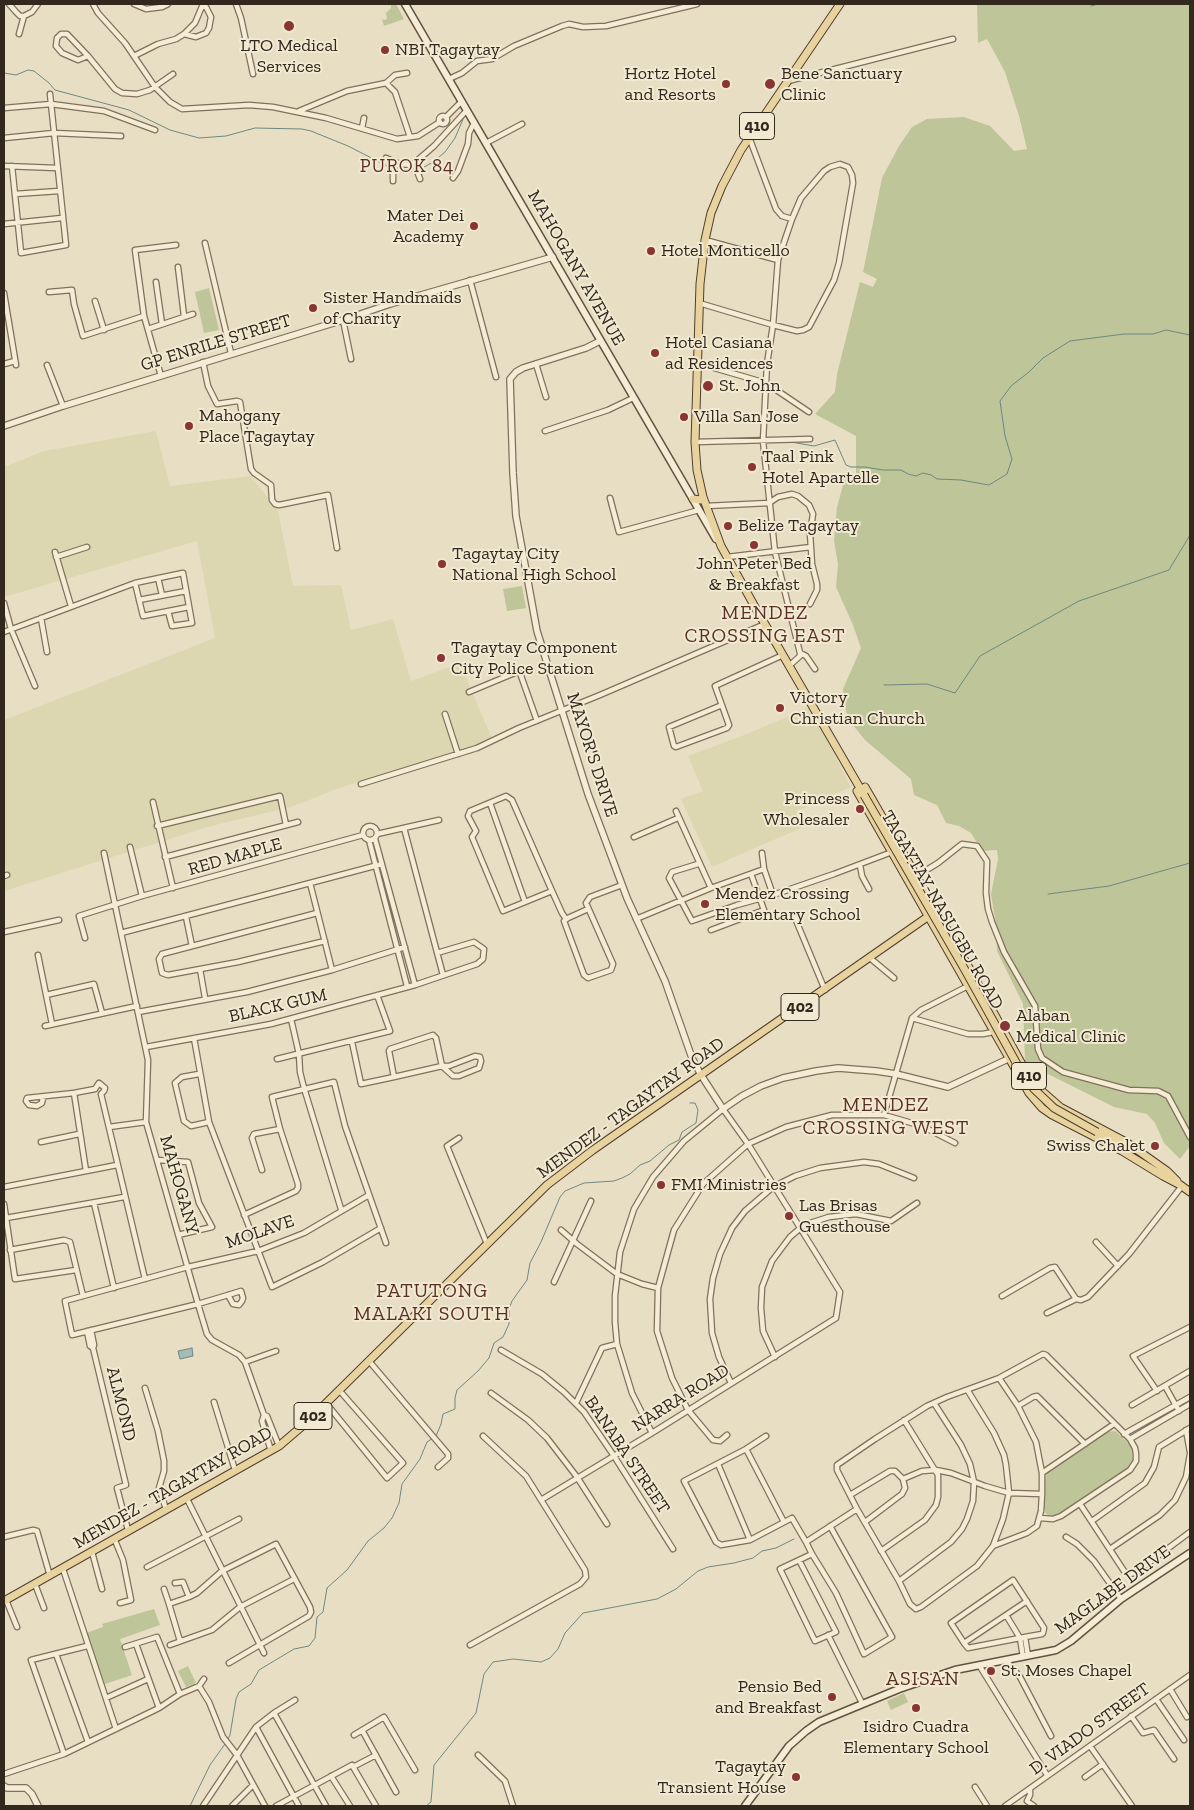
<!DOCTYPE html>
<style>
body{margin:0}
#map{position:relative;width:1194px;height:1810px;overflow:hidden;background:#e8dec3;font-family:"Zilla Slab",serif}
canvas{display:block}
.frame{position:absolute;inset:0;border:5px solid #32281e;pointer-events:none}
</style>
<div id="map">
<canvas width="1194" height="1810"></canvas>
<div class="frame"></div>
</div>
<script>
const ctx = document.querySelector('canvas').getContext('2d');
ctx.lineJoin = 'round';
function fill(path, color) { ctx.fillStyle = color; ctx.fill(path, 'evenodd'); }
const poly = rows => new Path2D(rows.map(r => 'M' + r).join(''));
function stroke(path, color, width, dash) { ctx.strokeStyle = color; ctx.lineWidth = width; ctx.lineCap = dash ? 'butt' : 'round'; ctx.setLineDash(dash || []); ctx.stroke(path); }
function drawText(font, color, halo, rows, align = 'center') {
  ctx.font = font + ' "Zilla Slab",serif'; ctx.lineWidth = 4; ctx.setLineDash([]); ctx.textBaseline = 'middle'; ctx.strokeStyle = halo; ctx.fillStyle = color; for (const [text, x, y, turn = 0] of rows) {
    ctx.save(); ctx.translate(x, y); ctx.rotate((+turn || 0) * Math.PI / 180); ctx.textAlign = isNaN(turn) ? turn : align; if (halo) ctx.strokeText(text, 0, 0); ctx.fillText(text, 0, 0); ctx.restore();
  }
}
fill(poly([
 [156,431,170,486,251,476,278,511,293,586,341,585,351,630,393,619,411,681,460,663,492,739,476,746,345,786,291,807,211,826,4,891,4,720,215,638,197,541,4,597,4,467,44,451],
 [810,707,851,787,796,811,801,828,712,867,681,799,703,791,688,756,747,734]
]), '#ddd7b1');
fill(poly([
 [391,4,396,4,404,19,384,26,382,19,384,20,387,19,386,13,391,8],
 [977,4,1190,4,1190,1146,1180,1159,1164,1143,1155,1123,1147,1114,1114,1107,1048,1074,1038,1086,1023,1063,1025,1059,1023,1004,997,951,996,925,991,894,998,859,997,850,982,851,971,833,959,826,946,823,937,805,914,795,911,779,865,740,848,719,844,701,843,689,861,648,853,625,836,587,838,564,834,541,837,507,845,478,856,474,856,436,815,414,835,392,837,374,860,282,873,287,877,279,863,272,882,178,899,146,912,127,927,119,964,117,990,126,1014,151,1027,149,1019,116,1005,72,987,39,978,43],
 [209,288,219,330,204,333,195,292],
 [522,586,526,608,507,611,503,589],
 [1115,1431,1131,1445,1133,1459,1129,1467,1059,1514,1052,1516,1046,1514,1044,1507,1045,1480,1047,1473,1103,1434,1107,1432],
 [154,1609,160,1625,120,1639,132,1675,105,1684,86,1633,103,1627,102,1624],
 [188,1666,196,1683,186,1687,178,1671],
 [904,1693,908,1702,891,1710,887,1701]
]), '#bec598');
const water = poly([
 [192,1348,193,1356,180,1359,178,1351,192,1348]
]);
fill(water, '#a4bcb6');
stroke(water, '#6d8882', 1);
stroke(poly([
 [1091,6,1098,4],
 [4,73,16,75,28,70,34,71,49,83,55,90,129,110,170,130,199,138,226,136,255,128,302,129,311,131,348,146,393,169],
 [397,170,403,173,415,171],
 [419,170,433,162,445,152,455,138,464,117],
 [791,442,814,446,835,440,846,465,851,467,865,467,883,470,901,470,908,474,916,476,923,473,931,475,937,479,961,480,989,485,1007,474,1012,459,1005,436,1000,401,1011,386,1029,372,1043,358,1070,341,1124,334,1153,334,1166,330,1190,335],
 [884,685,927,684,955,693,980,656,1079,601,1169,570,1190,535],
 [1048,894,1109,886,1190,863],
 [436,1436,441,1424,443,1414,455,1409,455,1398,457,1390,478,1371,489,1358,494,1343,503,1337,509,1324,509,1309,512,1301,527,1280,530,1263,541,1242,560,1197,565,1191,584,1183,614,1181,622,1178,630,1174,640,1165,650,1161,669,1145,679,1140,682,1132,696,1123,698,1110,695,1103,690,1103],
 [227,1741,230,1735,236,1699,239,1692,251,1684,259,1670,294,1649,309,1646,315,1638,317,1617,323,1612,327,1588,347,1570,368,1541,384,1528,392,1518,399,1503,402,1484,420,1459,427,1442,433,1438],
 [190,1806,210,1765,225,1744],
 [426,1806,431,1802,434,1765,476,1713,484,1674,493,1662,513,1659,541,1662,550,1658,558,1649,565,1633,583,1613,657,1599,676,1589,698,1571,708,1567,734,1563,753,1558,762,1551,776,1548,794,1539]
]), '#6d8882', 1);
const minor = poly([
 [9,4,16,12,20,16,24,16,32,12,38,4],
 [93,4,98,13,125,43,155,87,170,102,182,109,249,105,273,107,326,118,397,139,418,136,440,122],
 [134,4,146,9,162,7,168,4],
 [236,4,241,18,253,74],
 [19,34,24,16],
 [184,34,196,37,206,33,209,28,211,17,206,7,203,6],
 [88,56,78,60,62,53,56,46,57,38,61,34,67,34,88,56,115,89,122,93,137,94,150,90,173,74],
 [134,56,158,44,176,39,184,34,195,23,203,4],
 [449,79,462,73,477,61,492,59,514,46,562,26,569,24,583,27,606,26,697,4],
 [788,81,953,39],
 [386,83,395,75,407,73],
 [4,108,51,104,104,111,155,130],
 [299,111,347,91,386,83,395,92,410,137],
 '439 120a4 4 0 1 1 8 0a4 4 0 1 1-8 0Z',
 [446,117,462,101],
 [362,128,364,118],
 [749,137,776,209,782,216,792,219],
 [4,138,54,133,121,136],
 [486,143,522,124],
 [386,158,400,164,412,165,434,146,467,110],
 [414,163,420,179],
 [4,166,57,168],
 [12,166,21,253,66,245,50,94],
 [453,178,458,171,468,144,469,133,474,123],
 [393,181,393,173,397,163],
 [15,194,59,191],
 [4,224,62,218],
 [705,240,778,260],
 [205,243,231,353],
 [178,267,184,316],
 [470,280,496,377],
 [156,282,162,324],
 [49,292,72,290,74,304,83,336,144,316],
 [4,293,16,365],
 [95,301,104,330],
 [699,303,773,325,797,331,803,330,809,327,834,280,839,263,853,183,852,175,848,167,840,164,830,167,824,171,801,198,792,219,778,260,773,325,767,364,763,441,775,552,800,653,800,656,789,666],
 [343,320,351,359],
 [148,329,193,314],
 [203,362,208,386,217,404,237,401,240,402,251,469,254,473,271,485,272,500,275,504,279,505,328,495,337,548],
 [697,363,766,383,809,412],
 [4,364,15,361],
 [536,364,546,397],
 [47,365,63,406],
 [161,376,144,316,135,250,176,245],
 [545,431,608,410,633,398],
 [695,442,810,439],
 [610,498,619,532,699,510],
 [706,506,769,503,778,497,792,494,798,496,809,505,813,514,810,533,812,564,817,584,817,590,810,604],
 [55,552,71,606],
 [56,557,87,547],
 [727,557,811,547],
 [158,578,162,595],
 [135,583,183,573,192,623,172,626,168,611],
 [139,600,186,591],
 [4,603,11,629,35,686],
 [41,618,47,652],
 [4,632,135,583,143,616,189,607],
 [800,653,806,656,815,669],
 [469,692,517,672,520,673,537,721],
 [722,705,669,727,674,746,676,747,727,728,729,725,715,686,783,655],
 [445,714,458,754],
 [361,784,477,748,519,728,600,695,765,624],
 [153,802,173,888],
 [490,803,525,902],
 [676,811,711,888],
 [157,826,280,796,286,825],
 '363 833a7 7 0 1 1 14 0a7 7 0 1 1-14 0Z',
 [404,828,443,975],
 [377,834,439,820],
 [634,837,678,818],
 [375,839,415,985],
 [369,840,407,986],
 [130,847,142,896],
 [104,853,148,1060,146,1122,198,1304,207,1334,212,1340,239,1355,245,1362,264,1415,267,1416,279,1446],
 [165,857,298,822],
 [698,864,672,872,669,878,692,921,737,905,773,895,834,874,892,852],
 [860,865,862,876,869,889],
 [764,869,773,895],
 [4,876,7,875],
 [915,877,938,863,962,844,977,846,987,861,986,893,988,909,992,922,1004,952,1035,1006,1038,1049,1042,1058,1063,1072,1129,1090,1158,1091,1168,1096,1190,1137],
 [310,883,332,970],
 [552,891,503,911,472,837,476,831,468,816,470,811,506,796,512,800,552,891,562,913,566,919],
 [588,909,568,918,564,921,584,975,588,978,611,970,613,964,586,903,590,897,622,885],
 [317,913,162,954,159,959,162,973,168,975,238,962,325,941],
 [186,917,192,946],
 [795,918,825,990],
 [636,919,711,888,764,869,762,853],
 [711,930,764,910,751,874],
 [4,932,59,920],
 [121,933,382,864],
 [85,938,79,916,142,896,363,835],
 [38,955,52,1024],
 [870,958,894,978],
 [200,969,205,998],
 [46,995,94,984,102,1013],
 [138,1012,247,992,332,970,405,947],
 [912,1018,968,1034,983,1034,993,1032],
 [291,1019,299,1054,300,1072,304,1088,341,1209],
 [45,1026,137,1006],
 [194,1038,209,1122,272,1287,323,1262,381,1228],
 [352,1042,361,1084,394,1077,442,1066,449,1066,475,1056,480,1057,481,1061,479,1068,459,1076,453,1076,442,1066,436,1038,433,1035,390,1049,389,1051,394,1077],
 [146,1047,271,1024,415,985,477,964,483,959,484,949,474,942,437,953],
 [277,1059,390,1031,377,995],
 [199,1074,182,1077,175,1083,184,1121,191,1126,209,1122],
 [74,1093,86,1171],
 [43,1097,42,1103,37,1106,29,1105,26,1101,27,1098,74,1093,95,1089,99,1083,105,1088,104,1091,101,1094,145,1279],
 [884,1115,912,1018,921,1010,968,986],
 [109,1127,146,1122],
 [459,1138,447,1146,487,1244],
 [41,1142,79,1134],
 [157,1160,188,1162,199,1203,212,1227,178,1235],
 [262,1170,252,1138,254,1134,280,1129],
 [4,1187,117,1165],
 [94,1203,114,1288],
 [4,1204,15,1279,76,1270],
 [244,1215,296,1191,298,1188,298,1184,280,1129,272,1097,334,1082,345,1126,386,1243],
 [6,1218,124,1197],
 [561,1230,577,1244,617,1274,642,1284,658,1288],
 [1096,1242,1118,1266],
 [10,1250,64,1240,70,1242,83,1296],
 [554,1282,591,1201],
 [228,1295,233,1304,239,1305,242,1301,243,1298,241,1291,228,1295,198,1304,72,1335,65,1301,188,1267,258,1251,304,1233,369,1195],
 [1002,1296,1050,1268,1055,1267,1076,1299,1081,1300,1088,1297,1129,1254,1182,1186],
 [1047,1313,1076,1299],
 [91,1330,94,1345,93,1348],
 [87,1331,90,1346,93,1348,126,1485,117,1488,128,1530],
 [501,1350,542,1374,564,1392,584,1412,614,1456,673,1549],
 [775,1357,763,1331,761,1308,762,1287,772,1261,790,1237,804,1225,829,1217,856,1214,891,1221,917,1203],
 [369,1361,448,1454,448,1458,438,1467],
 [245,1362,276,1351],
 [731,1383,719,1357,712,1333,710,1299,713,1278,720,1254,732,1228,745,1211,773,1187,795,1176,820,1168,864,1162,879,1164,914,1178],
 [1165,1386,1179,1411],
 [145,1388,158,1431,164,1461,164,1471,159,1488,166,1509],
 [968,1391,994,1433,1004,1455,1006,1465,1009,1493,1003,1519,993,1546,977,1566,921,1607,916,1609,910,1604,899,1581,857,1509,837,1470,837,1465,875,1439,927,1406,947,1397,999,1378,1043,1354,1046,1355,1130,1439,1135,1448,1136,1454,1136,1461,1130,1470,1061,1516,1053,1519,1040,1518],
 [1157,1391,1133,1356,1190,1327],
 [491,1393,528,1420,547,1438,577,1477,607,1524],
 [214,1402,235,1470],
 [326,1403,387,1478,403,1463,339,1390],
 [576,1403,602,1348,617,1344],
 [1132,1405,1190,1371],
 [1018,1406,1033,1397,1037,1396,1085,1444],
 [264,1415,262,1421,271,1451],
 [1186,1430,1190,1452],
 [1124,1434,1190,1397],
 [727,1435,720,1441,713,1440,688,1410,672,1378,657,1331,658,1288,674,1230,703,1184,748,1144,786,1127,832,1115,884,1115,922,1126,955,1143],
 [766,1436,746,1449,684,1481,716,1542,721,1545,750,1540,792,1518,806,1542],
 [1130,1439,1190,1404],
 [746,1449,784,1522],
 [718,1464,750,1540],
 [1042,1473,1114,1424],
 [903,1479,922,1471,936,1470,951,1473,985,1486,1009,1493,1042,1494],
 [850,1495,890,1471,895,1471,903,1479,905,1488,902,1494,865,1522],
 [186,1497,264,1653],
 [541,1500,652,1433,836,1318,840,1292,748,1144,723,1109,684,1141,653,1177,634,1209,620,1252,615,1296,615,1322,617,1344,632,1393,652,1433],
 [1080,1504,1124,1571,1129,1574,1135,1573,1190,1532],
 [1092,1521,1145,1483,1154,1467,1159,1447,1190,1428],
 [4,1537,33,1530,37,1531,50,1576],
 [1066,1537,1077,1544,1094,1561,1121,1599],
 [114,1538,123,1560,131,1600,120,1603],
 [993,1546,1027,1533,1037,1526,1041,1511,1042,1494,1042,1473,1036,1442,1018,1406,999,1378],
 [1110,1549,1160,1515,1175,1500,1186,1477,1190,1454],
 [881,1551,925,1520,936,1505,938,1497,938,1475,904,1420],
 [92,1552,102,1589],
 [812,1554,806,1542,857,1509],
 [799,1560,836,1632,815,1641,780,1569,812,1554,836,1593,864,1654,892,1637,830,1526],
 [147,1567,239,1519],
 [63,1569,116,1729],
 [899,1581,951,1542,962,1529,967,1519,973,1501,974,1482,970,1464,961,1445,934,1403],
 [175,1583,183,1582,189,1597],
 [35,1584,44,1608],
 [164,1589,169,1604,189,1597,197,1593,222,1571,276,1544,310,1607,311,1612,309,1616,229,1663],
 [6,1600,17,1627],
 [169,1604,180,1641],
 [1006,1615,1027,1601],
 [828,1635,862,1703],
 [1025,1637,1028,1656],
 [964,1643,968,1648,1020,1638,1025,1637,1042,1634,1043,1633,1044,1628,1013,1580,951,1623,964,1643,1006,1615,1020,1638,1023,1657],
 [136,1644,159,1708],
 [170,1645,212,1630,240,1607,294,1579],
 [470,1645,580,1584,586,1577,585,1570,526,1476,483,1436],
 [125,1647,157,1637,180,1694],
 [56,1654,88,1742],
 [1006,1660,1020,1677,1051,1736],
 [979,1665,1047,1775],
 [199,1686,204,1679],
 [1170,1689,1187,1717],
 [106,1698,148,1679],
 [1156,1699,1184,1740],
 [274,1713,326,1806],
 [1131,1716,1143,1733,1154,1730,1174,1759],
 [256,1727,299,1806],
 [362,1730,396,1792],
 [354,1735,384,1717,415,1770],
 [1090,1746,1132,1806],
 [64,1754,31,1660,87,1646],
 [478,1755,505,1781,513,1806],
 [353,1767,376,1755],
 [4,1774,64,1754,159,1708,180,1694,199,1686,209,1702,223,1737,237,1755,265,1806],
 [331,1776,350,1806],
 [1085,1777,1103,1764],
 [975,1787,987,1806],
 [1030,1789,1030,1795,1027,1801,1034,1806],
 [203,1806,256,1727,274,1713,295,1700],
 [232,1806,253,1785],
 [276,1806,352,1765,376,1806],
 [1005,1806,1190,1675]
]);
const tertiary = poly([
 [600,341,586,348,523,368,516,372,510,379,513,473,516,516,537,631,588,794,627,898,665,981,692,1058,701,1075,723,1109,742,1096,761,1086,783,1078,816,1071,838,1068,876,1071,896,1074,948,1087,1008,1059],
 [4,426,63,406,343,320,390,304,553,257],
 [4,1786,7,1788,26,1788,32,1794,38,1806]
]);
const secondary = poly([
 [405,4,716,539],
 [745,1806,789,1746,806,1731,819,1722,899,1689,955,1670,1056,1650,1071,1641,1121,1599,1190,1553]
]);
const primary = poly([
 [840,4,741,150,722,186,711,213,705,240,700,284,695,442,697,470,703,497,721,546,755,607,864,795],
 [693,499,700,500,703,497],
 [865,787,968,966,1025,1070,1037,1087,1060,1107,1126,1142,1167,1171,1177,1181],
 [857,791,1029,1093,1042,1108,1052,1115,1122,1151,1163,1176,1182,1186],
 [1097,1132,1129,1150],
 [1179,1184,1190,1192],
 [4,1601,279,1446,307,1422,547,1185,593,1150,936,911]
]);
stroke(minor, '#80705c', 7);
stroke(tertiary, '#80705c', 8);
stroke(secondary, '#62523f', 9);
stroke(primary, '#4f3f30', 9);
stroke(minor, '#f4ecd5', 4.5);
stroke(tertiary, '#f4ecd5', 5.5);
stroke(secondary, '#f4ecd5', 6);
stroke(primary, '#e8d39e', 7);
const primaryBridge = poly([
 [864,795,965,970,1023,1075,1034,1089,1054,1108,1097,1132]
]);
stroke(primaryBridge, '#4f3f30', 9, []);
stroke(primaryBridge, '#e8d39e', 7);
for (const [x, y, r, color] of [
 [289,26,6,"#893533"],
 [385,50,5,"#893533"],
 [726,84,5,"#893533"],
 [770,84,6,"#893533"],
 [474,226,5,"#893533"],
 [651,251,5,"#893533"],
 [313,308,5,"#893533"],
 [655,353,5,"#893533"],
 [708,386,6,"#893533"],
 [684,417,5,"#893533"],
 [189,426,5,"#893533"],
 [752,467,5,"#893533"],
 [728,526,5,"#893533"],
 [754,545,5,"#893533"],
 [442,564,5,"#893533"],
 [441,658,5,"#893533"],
 [780,708,5,"#893533"],
 [860,809,5,"#893533"],
 [705,904,5,"#893533"],
 [1005,1026,6,"#893533"],
 [1155,1146,5,"#893533"],
 [661,1185,5,"#893533"],
 [789,1216,5,"#893533"],
 [991,1671,5,"#893533"],
 [832,1697,5,"#893533"],
 [916,1708,5,"#893533"],
 [796,1777,5,"#893533"]
]) { const dot = new Path2D(); dot.arc(x, y, r, 0, 2 * Math.PI); ctx.fillStyle = color; ctx.fill(dot); stroke(dot, '#f1e9d1', 2); }
for (const [x, y, w] of [
 [757,126,35],
 [800,1007,38],
 [1029,1076,35],
 [313,1416,38]
]) { const box = new Path2D(); box.roundRect(x - w / 2, y - 13.5, w, 27, 4); ctx.fillStyle = '#f1e9d1'; ctx.fill(box); stroke(box, '#32281e', 1); }
drawText('bold 16px', '#32281e', null, [
 ["410",757,126],
 ["402",800,1007],
 ["410",1029,1076],
 ["402",313,1416]
]);
drawText('18px', '#32281e', '#f1e9d1', [
 ["LTO Medical",289,46,"center"],
 ["Services",289,67,"center"],
 ["NBI Tagaytay",395,50],
 ["Hortz Hotel",716,74,"right"],
 ["and Resorts",716,95,"right"],
 ["Bene Sanctuary",781,74],
 ["Clinic",781,95],
 ["Mater Dei",464,216,"right"],
 ["Academy",464,237,"right"],
 ["Hotel Monticello",661,251],
 ["Sister Handmaids",323,298],
 ["of Charity",323,319],
 ["Hotel Casiana",665,343],
 ["ad Residences",665,364],
 ["St. John",719,386],
 ["Mahogany",199,416],
 ["Place Tagaytay",199,437],
 ["Villa San Jose",694,417],
 ["Taal Pink",762,457],
 ["Hotel Apartelle",762,478],
 ["Belize Tagaytay",738,526],
 ["Tagaytay City",452,554],
 ["National High School",452,575],
 ["John Peter Bed",754,564,"center"],
 ["& Breakfast",754,585,"center"],
 ["Tagaytay Component",451,648],
 ["City Police Station",451,669],
 ["Victory",790,698],
 ["Christian Church",790,719],
 ["Princess",850,799,"right"],
 ["Wholesaler",850,820,"right"],
 ["Mendez Crossing",715,894],
 ["Elementary School",715,915],
 ["Alaban",1016,1016],
 ["Medical Clinic",1016,1037],
 ["Swiss Chalet",1145,1146,"right"],
 ["FMI Ministries",671,1185],
 ["Las Brisas",799,1206],
 ["Guesthouse",799,1227],
 ["St. Moses Chapel",1001,1671],
 ["Pensio Bed",822,1687,"right"],
 ["and Breakfast",822,1708,"right"],
 ["Isidro Cuadra",916,1727,"center"],
 ["Elementary School",916,1748,"center"],
 ["Tagaytay",786,1767,"right"],
 ["Transient House",786,1788,"right"]
], 'left');
drawText('18px', '#32281e', '#f1e9d1', [
 ["MAHOGANY AVENUE",576,268,60],
 ["GP ENRILE STREET",216,343,-17],
 ["MAYOR'S DRIVE",592,755,72],
 ["RED MAPLE",235,857,-16],
 ["TAGAYTAY-NASUGBU ROAD",942,910,60],
 ["BLACK GUM",278,1006,-13],
 ["MENDEZ - TAGAYTAY ROAD",631,1108,-36],
 ["MAHOGANY",179,1185,74],
 ["MOLAVE",260,1232,-19],
 ["NARRA ROAD",681,1398,-32],
 ["ALMOND",121,1404,76],
 ["BANABA STREET",627,1455,56],
 ["MENDEZ - TAGAYTAY ROAD",173,1488,-30],
 ["MAGLABE DRIVE",1113,1590,-36],
 ["D. VIADO STREET",1090,1729,-36]
]);
ctx.letterSpacing = '1px';
drawText('19px', '#5a3022', '#f1e9d1', [
 ["PUROK 84",407,167]
]);
ctx.letterSpacing = '0px';
ctx.letterSpacing = '1px';
drawText('20px', '#5a3022', '#f1e9d1', [
 ["MENDEZ",765,613],
 ["CROSSING EAST",765,636],
 ["MENDEZ",886,1105],
 ["CROSSING WEST",886,1128],
 ["PATUTONG",432,1291],
 ["MALAKI SOUTH",432,1314],
 ["ASISAN",923,1679]
]);
ctx.letterSpacing = '0px';
</script>
